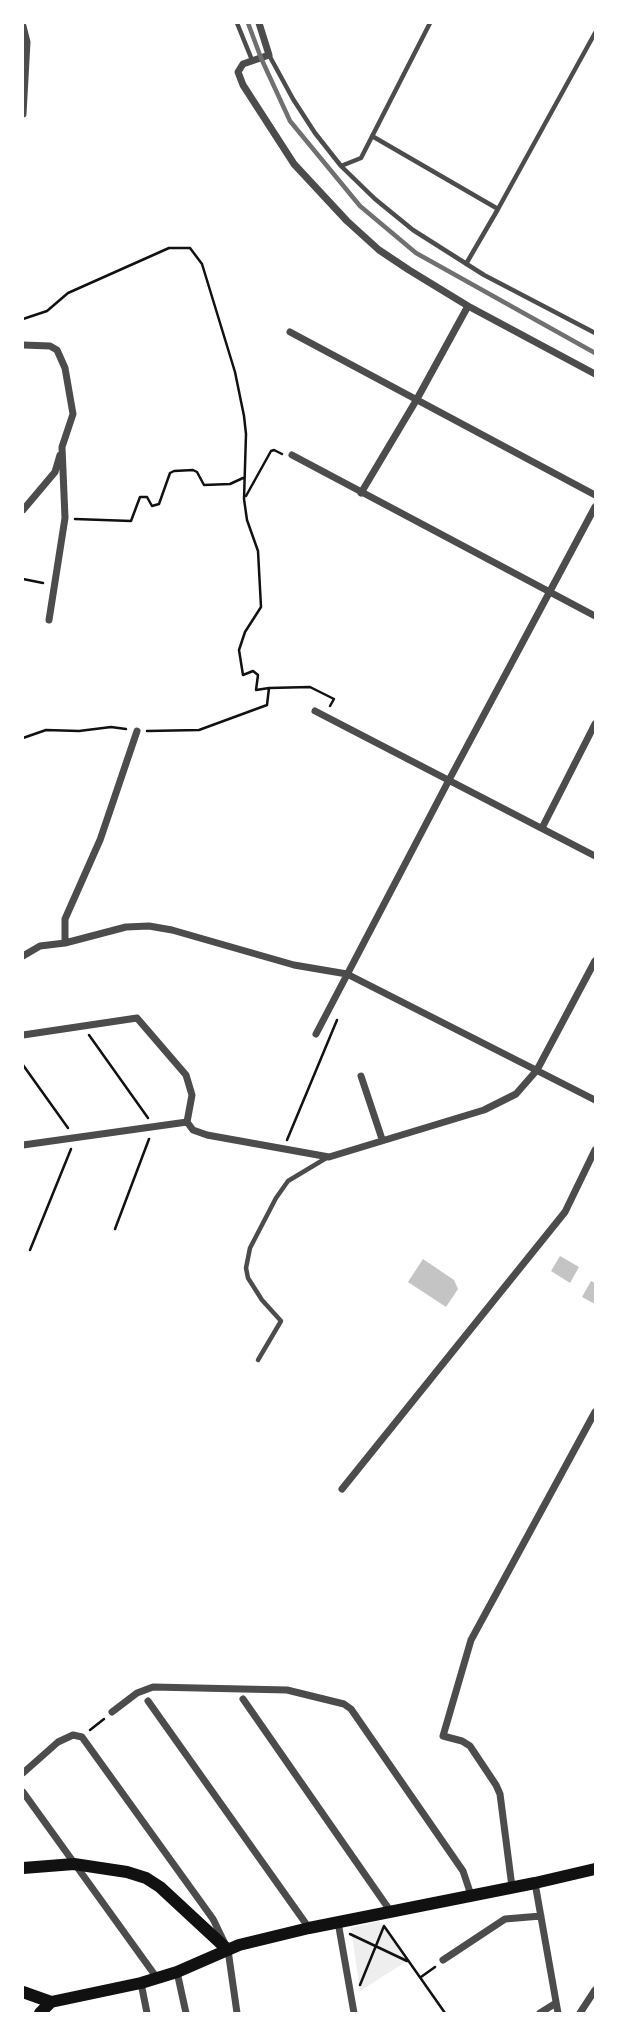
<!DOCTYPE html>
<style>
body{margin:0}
#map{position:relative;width:618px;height:2036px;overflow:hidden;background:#fff;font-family:Arial,sans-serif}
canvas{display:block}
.frame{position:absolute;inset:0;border:24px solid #fff;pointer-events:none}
</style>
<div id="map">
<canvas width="618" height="2036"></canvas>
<div class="frame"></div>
</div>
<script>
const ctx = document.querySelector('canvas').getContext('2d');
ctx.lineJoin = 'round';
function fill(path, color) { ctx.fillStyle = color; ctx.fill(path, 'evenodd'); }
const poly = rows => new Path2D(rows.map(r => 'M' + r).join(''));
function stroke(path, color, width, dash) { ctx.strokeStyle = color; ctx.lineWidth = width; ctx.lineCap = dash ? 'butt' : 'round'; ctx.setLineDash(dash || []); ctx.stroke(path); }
fill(poly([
 [379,1921,407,1961,360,1991,351,1928]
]), '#eee');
fill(poly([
 [560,1256,579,1267,570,1283,551,1271],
 [423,1259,454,1280,458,1289,446,1307,408,1282],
 [591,1281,595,1283,595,1304,582,1297]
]), '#c4c4c4');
stroke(poly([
 [23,319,47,311,68,293,169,248,190,248,202,264,235,372,244,416,246,434,244,499,247,520,258,551,261,607,245,632,239,650,243,675,253,671,258,675,256,690,269,688],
 [246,496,271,451,274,450,282,454],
 [75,519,131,521,140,497,147,497,152,506,159,504,170,473,174,471,193,470,197,472,204,485,230,484,243,478],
 [23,579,43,583],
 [147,731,199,730,267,705,269,688,310,687,334,699,330,706],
 [23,738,46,730,79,731,111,727,126,729],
 [89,1035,148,1118],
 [23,1065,68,1128],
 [287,1140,337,1020],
 [115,1229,149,1139],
 [30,1250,71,1149],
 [90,1730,104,1719],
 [384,1926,445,2013],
 [350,1934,407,1961],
 [421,1977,435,1967],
 [360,1985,384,1926]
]), '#111', 2.5);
stroke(poly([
 [237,23,252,60],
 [269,55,293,99,315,133,341,166,375,199,413,230,484,275,595,333],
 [372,136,498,209,595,33],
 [341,166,361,158,430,23],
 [466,264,498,209],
 [258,1360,281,1321,262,1300,248,1278,246,1268,250,1248,276,1198,288,1181,328,1157]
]), '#4c4c4c', 4.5);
stroke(poly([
 [259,23,269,55,243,64,238,72,243,85,294,164,347,221,379,250,409,270,468,306,595,374],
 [23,26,27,42,23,114],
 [290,332,595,495],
 [23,345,50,346,57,350,65,368,73,414,62,447,65,518,49,620],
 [292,455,595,616],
 [361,493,417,399,468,306],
 [23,510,55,472,60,455],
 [315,711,595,856],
 [542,828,595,724],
 [65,943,65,919,100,840,137,731],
 [23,956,40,946,65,943,126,927,149,926,172,930,294,965,347,974,595,1100],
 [316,1034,449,780,595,507],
 [23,1035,137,1018,186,1075,192,1095,187,1122,193,1130,207,1135,329,1157,484,1110,516,1094,537,1070,595,961],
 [361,1076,382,1139],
 [23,1145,187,1122],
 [342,1489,565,1212,595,1150],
 [243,1699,391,1912],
 [148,1701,309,1928],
 [112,1712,137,1693,153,1687,287,1690,344,1704,351,1709,463,1871,471,1895],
 [23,1773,58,1742,73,1735,82,1737,213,1919,228,1950,237,2013],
 [23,1792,157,1978],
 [535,1883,558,2013],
 [512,1887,500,1794,496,1785,470,1746,462,1741,443,1736,471,1640,595,1412],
 [338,1922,354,2013],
 [443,1960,505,1919,541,1916],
 [177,1972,186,2013],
 [141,1983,147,2013],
 [540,2013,556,2003],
 [580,2013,595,1990]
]), '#4c4c4c', 7);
stroke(poly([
 [23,1868,74,1864,127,1872,146,1878,160,1887,228,1950],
 [23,1992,51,2002,141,1983,177,1972,239,1945,309,1928,535,1883,595,1869],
 [40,2013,51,2002]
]), '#111', 12);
stroke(poly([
 [248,23,261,58,290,121,360,206,416,253,595,353]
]), '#707070', 4.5);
</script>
